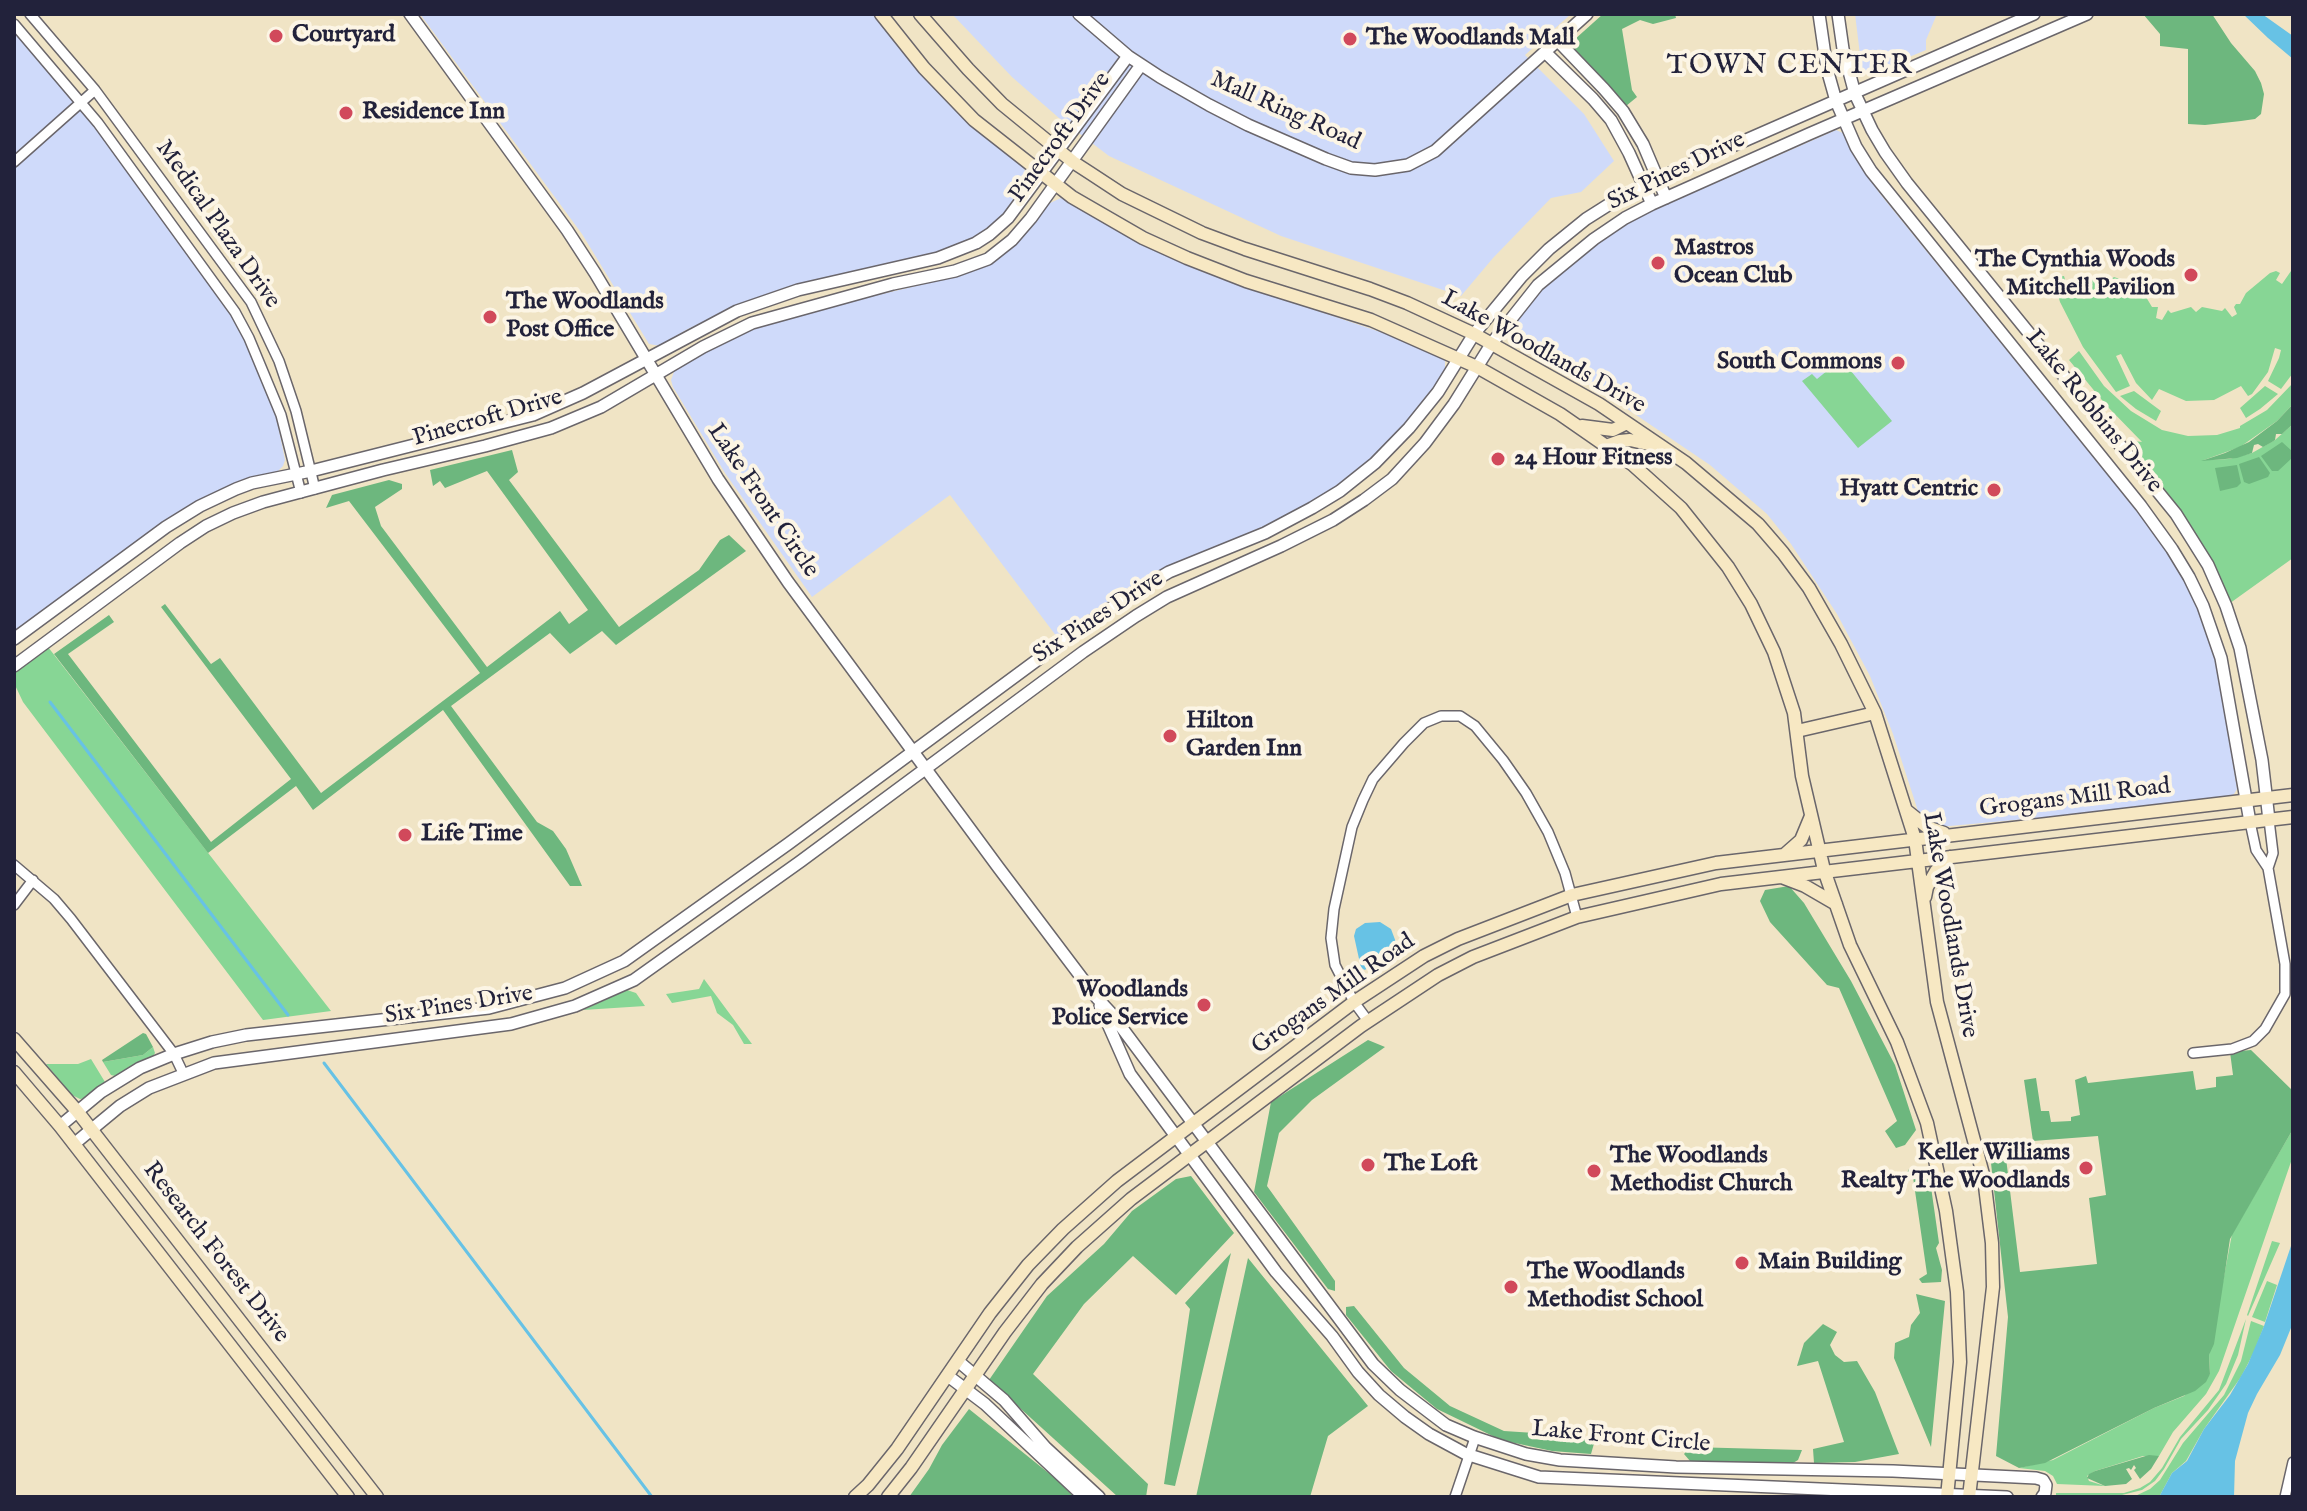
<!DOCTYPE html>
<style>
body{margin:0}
#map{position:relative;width:2307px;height:1511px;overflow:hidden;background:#f0e4c5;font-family:"IM FELL English",serif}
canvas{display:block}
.frame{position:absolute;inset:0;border:16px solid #22223b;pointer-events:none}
</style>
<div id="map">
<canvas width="2307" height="1511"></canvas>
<div class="frame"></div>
</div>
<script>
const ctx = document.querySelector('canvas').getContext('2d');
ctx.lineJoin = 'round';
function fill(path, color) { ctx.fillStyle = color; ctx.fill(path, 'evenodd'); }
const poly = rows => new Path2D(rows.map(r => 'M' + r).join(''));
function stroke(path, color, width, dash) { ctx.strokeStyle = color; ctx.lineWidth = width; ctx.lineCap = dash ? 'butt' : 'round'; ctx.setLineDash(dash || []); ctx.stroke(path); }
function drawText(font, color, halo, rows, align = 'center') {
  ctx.font = font + ' "IM FELL English",serif'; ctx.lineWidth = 8; ctx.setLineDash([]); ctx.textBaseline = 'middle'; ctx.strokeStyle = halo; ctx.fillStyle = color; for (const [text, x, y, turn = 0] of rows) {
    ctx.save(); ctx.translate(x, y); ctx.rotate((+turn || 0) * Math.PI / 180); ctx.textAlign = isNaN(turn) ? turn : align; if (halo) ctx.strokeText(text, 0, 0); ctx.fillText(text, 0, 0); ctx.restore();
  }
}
fill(poly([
 [420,14,874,14,901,50,964,119,1024,168,1028,180,1027,186,1006,214,987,231,974,239,949,249,803,283,734,307,686,330,660,346,649,344,582,234],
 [952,14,1571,14,1525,55,1584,114,1614,161,1581,192,1551,198,1493,258,1461,296,1281,236,1109,156,1059,118,1012,77],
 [1855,14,1937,14,1926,40,1926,50,1868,74,1862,71],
 [14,31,90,121,228,306,252,352,275,410,285,460,283,466,277,472,250,478,228,487,174,515,14,631],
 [1836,130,1845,134,1861,167,1881,195,2158,537,2184,579,2197,605,2218,667,2237,789,2234,794,2228,797,2069,815,1939,827,1923,818,1918,811,1893,734,1870,676,1837,614,1791,544,1767,514,1710,465,1608,396,1506,336,1517,318,1540,290,1584,252,1629,221],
 [1061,198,1139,242,1203,272,1392,336,1441,357,1445,361,1445,372,1419,409,1371,459,1339,484,1309,504,1262,527,1167,568,1126,591,1057,637,950,495,812,597,725,473,673,387,671,380,675,369,713,347,753,329,794,315,941,280,987,265,1019,241,1048,204]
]), '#cfdafa');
fill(poly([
 [2276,271,2280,273,2276,280,2282,284,2291,271,2293,271,2293,373,2281,389,2268,381,2279,358,2281,350,2275,348,2268,372,2252,394,2248,396,2241,386,2214,400,2186,401,2159,389,2152,400,2136,383,2121,354,2116,356,2130,386,2116,392,2083,347,2060,302,2057,292,2062,291,2061,285,2056,285,2054,277,2064,276,2066,283,2100,278,2109,290,2115,286,2110,280,2114,277,2123,280,2146,297,2152,307,2158,307,2156,318,2162,320,2168,310,2171,313,2191,307,2196,312,2202,307,2222,311,2225,308,2232,317,2237,314,2234,307,2236,304,2240,304,2246,293,2270,273],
 [2079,351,2104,386,2131,411,2162,430,2188,436,2217,435,2240,428,2240,426,2267,410,2293,383,2293,404,2277,421,2240,447,2204,460,2229,459,2252,453,2275,440,2293,424,2293,558,2226,606,2181,521,2185,517,2127,440,2142,442,2106,405,2069,360],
 [1837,354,1892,421,1858,448,1802,381,1812,374,1817,379,1833,366,1829,361],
 [2265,386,2278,394,2260,409,2246,418,2240,408],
 [2134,391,2161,411,2156,421,2136,409,2120,396],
 [48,647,331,1011,263,1020,23,702,14,683,14,673],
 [704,979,752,1044,744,1044,733,1025,717,1013,711,996,672,1003,666,994,699,989],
 [627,990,636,993,645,1006,583,1010],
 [153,1047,155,1053,152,1058,119,1077,111,1075,103,1062,143,1055],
 [91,1059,105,1082,104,1086,89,1098,80,1099,72,1095,46,1064,78,1064],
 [2293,1129,2293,1156,2219,1371,2206,1394,2173,1432,2159,1456,2143,1456,2095,1471,2087,1476,2089,1481,2105,1486,2057,1484,2053,1476,2045,1471,2019,1468,2053,1460,2154,1408,2184,1396,2210,1374,2209,1355,2232,1234],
 [2272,1241,2280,1243,2248,1316,2247,1315],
 [2267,1281,2277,1285,2265,1322,2252,1317],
 [2246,1319,2238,1355,2226,1384,2208,1410,2181,1439,2164,1469,2155,1481,2142,1490,2122,1495,2056,1495,2056,1493,2124,1493,2140,1488,2150,1482,2162,1468,2180,1437,2219,1390],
 [2251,1321,2264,1326,2254,1352,2241,1377,2204,1429,2186,1461,2172,1473,2159,1497,2133,1497,2150,1489,2160,1480,2183,1443,2224,1395,2241,1361]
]), '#87d695');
fill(poly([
 [1603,14,1647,16,1675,14,1676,18,1653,24,1640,20,1622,29,1632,90,1637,97,1626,106,1574,50,1574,40],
 [2143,14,2212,14,2231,43,2255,71,2261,83,2264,94,2261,114,2255,119,2241,121,2205,125,2188,124,2188,49,2160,46,2160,34],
 [2293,404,2293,424,2282,434,2276,434,2275,440,2272,442,2263,447,2258,444,2254,445,2252,453,2237,458,2201,461,2225,453,2249,442,2277,421],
 [2282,442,2293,452,2292,458,2278,471,2272,471,2261,456],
 [512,450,518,472,509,480,619,627,699,570,720,540,729,535,746,551,616,645,602,631,570,654,550,633,451,706,537,822,553,831,566,849,582,886,570,886,443,710,313,810,296,786,208,853,54,654,109,615,114,622,68,654,211,842,291,779,161,607,165,604,211,664,220,658,321,793,480,673,349,501,326,508,332,495,389,480,402,484,402,489,375,507,381,526,487,667,560,611,569,624,588,610,487,471,445,488,440,481,433,486,430,470],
 [2259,457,2270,473,2268,477,2249,484,2244,482,2239,464],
 [2237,465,2241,483,2237,487,2220,491,2215,468],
 [1789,886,1804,903,1851,981,1895,1065,1916,1130,1905,1145,1896,1148,1885,1131,1897,1121,1839,988,1827,985,1770,922,1760,901,1765,890],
 [143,1033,146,1034,153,1047,143,1055,103,1062,102,1060],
 [1368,1040,1385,1047,1312,1100,1279,1133,1267,1186,1335,1281,1335,1291,1328,1289,1254,1192,1271,1102],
 [2251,1050,2293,1091,2293,1129,2230,1239,2214,1344,2209,1355,2210,1374,2206,1382,2195,1391,2154,1408,2045,1463,2019,1468,1996,1456,2008,1317,1991,1163,1994,1158,2006,1158,2020,1272,2097,1264,2089,1198,2106,1195,2098,1136,2033,1141,2024,1080,2036,1078,2041,1111,2049,1111,2051,1122,2071,1121,2071,1117,2080,1115,2075,1080,2086,1076,2088,1083,2193,1071,2196,1090,2216,1087,2216,1077,2233,1075,2230,1052],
 [1921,1168,1929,1173,1939,1243,1936,1248,1942,1270,1941,1282,1922,1283,1919,1279,1927,1274,1913,1177,1907,1173,1909,1169],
 [1191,1176,1234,1233,1176,1295,1133,1256,1084,1304,1033,1374,1148,1484,1146,1497,1118,1497,989,1380,1047,1296,1104,1244,1132,1211,1176,1179],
 [1231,1253,1175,1486,1164,1484,1190,1309,1185,1303],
 [1248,1258,1368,1406,1328,1436,1310,1497,1196,1497],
 [1916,1294,1945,1301,1931,1447,1894,1358,1895,1343,1909,1337,1911,1325,1920,1313],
 [1354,1306,1404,1368,1450,1406,1504,1431,1565,1435,1595,1440,1591,1454,1552,1451,1501,1440,1437,1409,1391,1371,1346,1315,1346,1307],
 [1823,1324,1837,1332,1830,1345,1835,1355,1844,1362,1857,1361,1875,1392,1899,1454,1855,1462,1814,1463,1813,1449,1844,1442,1818,1361,1797,1366,1804,1343],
 [969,1409,1056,1479,1074,1497,909,1497,929,1469,942,1445],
 [1690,1447,1802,1450,1798,1460,1793,1463,1690,1461,1684,1454],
 [2149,1455,2159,1456,2151,1469,2140,1479,2134,1470,2136,1468,2134,1465,2131,1470,2129,1468,2126,1469,2132,1479,2126,1484,2105,1486,2087,1478,2089,1474,2095,1471]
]), '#6db77e');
fill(poly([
 [2243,14,2262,14,2293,36,2293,59,2268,38],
 [1380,922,1391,929,1397,945,1382,953,1365,970,1361,968,1354,936,1356,929,1365,923],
 [2293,1240,2293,1323,2280,1355,2257,1394,2248,1413,2235,1461,2234,1497,2159,1497,2172,1473,2187,1461,2204,1429,2230,1395,2248,1364,2264,1326]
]), '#67c2e5');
stroke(poly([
 [50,702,288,1015],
 [324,1063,652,1497]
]), '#67c2e5', 3);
const minor = poly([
 [30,14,95,90,251,302,279,361,296,411,315,489],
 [14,24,98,123,235,312,249,338,281,415,301,493],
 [14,162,95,90],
 [14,865,54,899,71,919,174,1054,184,1075],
 [2268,868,2273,853,2269,820],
 [14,905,33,880],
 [1368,1021,1354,1002,1335,965,1331,938,1334,909,1352,827,1363,800,1373,779,1404,743,1424,723,1441,716,1460,716,1475,726,1503,760,1526,793,1548,832,1565,873,1577,917],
 [2193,1053,2232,1049,2253,1041,2265,1029,2285,994,2285,964,2268,868,2256,850,2250,822],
 [1455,1497,1475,1438],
 [2285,1497,2293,1462]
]);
const tertiary = poly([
 [410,14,567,230,595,273,718,479,788,582,998,867,1097,998,1110,1012,1373,1364,1400,1390,1446,1425,1474,1437,1526,1454,1560,1460,1676,1467,1893,1471,2036,1478,2043,1480,2046,1485,2045,1493,2042,1497],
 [1079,14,1128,56,1160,77,1209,105,1248,125,1326,159,1351,168,1375,170,1408,165,1435,151,1587,14],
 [1819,14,1827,69,1836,101,1856,147,1871,171,2141,506,2172,549,2189,577,2203,606,2221,658,2250,822],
 [1838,14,1843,49,1855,94,1872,130,1885,152,1907,183,2176,514,2208,565,2226,606,2240,648,2262,760,2269,820],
 [1558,41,1604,89,1623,111,1643,144,1666,198],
 [1546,53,1593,99,1611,120,1629,153,1652,204],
 [14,639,166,527,200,506,236,489,252,483,311,471,533,415,583,393,737,311,798,290,938,258,976,243,990,234,1008,218,1128,56],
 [14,666,180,543,206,526,233,513,263,502,383,470,485,446,551,428,601,407,703,347,752,323,893,284,955,271,988,259,1012,240,1031,218,1141,65],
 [1100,1006,1130,1074,1276,1272,1332,1336,1358,1372,1379,1395,1405,1417,1429,1434,1466,1454,1539,1477,2007,1497],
 [60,1126,101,1092,140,1068,174,1054,212,1042,246,1035,489,1008,565,988,624,961,788,844,1071,635,1130,595,1169,572,1265,533,1312,508,1340,491,1375,463,1409,428,1438,392,1474,334,1522,276,1549,249,1586,219,1616,200,1657,179,2034,14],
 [74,1144,120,1106,149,1088,214,1063,511,1024,575,1006,634,980,801,861,1083,652,1136,616,1167,597,1281,546,1333,520,1364,500,1392,479,1425,443,1454,404,1492,343,1538,285,1594,239,1625,218,1652,204,1809,134,2087,14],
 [958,1361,1004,1400,1046,1448,1099,1497],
 [948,1376,985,1404,1084,1497]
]);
const secondary = poly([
 [881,14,924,68,974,120,1072,197,1143,238,1187,258,1246,281,1371,320,1477,367,1560,414,1632,464,1681,508,1728,567,1751,604,1774,652,1794,713,1802,776,1824,870,1850,945,1897,1042,1927,1123,1946,1211,1957,1292,1960,1362,1947,1497],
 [920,14,968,69,1002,104,1073,162,1090,173,1122,194,1202,233,1245,249,1370,289,1407,303,1474,334,1599,404,1686,463,1758,524,1783,553,1809,588,1841,644,1875,713,1915,839,1937,1002,1984,1178,1992,1243,1993,1287,1969,1497],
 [1582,426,1613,430,1627,423],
 [1606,446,1620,441,1630,440,1657,446],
 [1797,731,1875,713],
 [1907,811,1927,827,1944,833],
 [1784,855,1801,840,1811,816],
 [1784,878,1805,886,1836,904],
 [1925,897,1927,887,1936,871,1950,857],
 [14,1039,77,1111,377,1497],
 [14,1072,60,1126,348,1497],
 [855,1497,868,1485,897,1449,990,1313,1028,1265,1063,1229,1117,1181,1354,1002,1424,956,1458,939,1572,895,1716,863,2293,795],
 [888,1497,911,1468,1005,1332,1042,1284,1077,1247,1131,1199,1361,1026,1438,975,1473,957,1577,917,1721,884,2293,817]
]);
stroke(minor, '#6a666b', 12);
stroke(tertiary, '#6a666b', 14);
stroke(secondary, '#6a666b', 15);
stroke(minor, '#fff', 9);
stroke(tertiary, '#fff', 11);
stroke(secondary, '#f7e8c3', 12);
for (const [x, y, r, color] of [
 [276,36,8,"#d1495b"],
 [1350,39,8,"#d1495b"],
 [346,113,8,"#d1495b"],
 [1658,263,8,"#d1495b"],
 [2191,275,8,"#d1495b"],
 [490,317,8,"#d1495b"],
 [1898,363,8,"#d1495b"],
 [1498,459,8,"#d1495b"],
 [1994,490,8,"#d1495b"],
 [1170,736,8,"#d1495b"],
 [405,835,8,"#d1495b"],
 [1204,1005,8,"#d1495b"],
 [1368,1165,8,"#d1495b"],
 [2086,1168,8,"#d1495b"],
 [1594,1171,8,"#d1495b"],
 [1742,1263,8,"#d1495b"],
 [1511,1287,8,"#d1495b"]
]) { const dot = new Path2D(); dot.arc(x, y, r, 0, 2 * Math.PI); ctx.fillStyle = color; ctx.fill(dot); stroke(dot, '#fcf5e5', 3); }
drawText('bold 24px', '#22223b', '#fcf5e5', [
 ["Courtyard",292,36],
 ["The Woodlands Mall",1366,39],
 ["Residence Inn",362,113],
 ["Mastros",1674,249],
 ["Ocean Club",1674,277],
 ["The Cynthia Woods",2175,261,"right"],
 ["Mitchell Pavilion",2175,289,"right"],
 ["The Woodlands",506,303],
 ["Post Office",506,331],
 ["South Commons",1882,363,"right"],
 ["24 Hour Fitness",1514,459],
 ["Hyatt Centric",1978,490,"right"],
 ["Hilton",1186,722],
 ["Garden Inn",1186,750],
 ["Life Time",421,835],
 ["Woodlands",1188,991,"right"],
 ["Police Service",1188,1019,"right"],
 ["Keller Williams",2070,1154,"right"],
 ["Realty The Woodlands",2070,1182,"right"],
 ["The Woodlands",1610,1157],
 ["Methodist Church",1610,1185],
 ["The Loft",1384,1165],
 ["Main Building",1758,1263],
 ["The Woodlands",1527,1273],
 ["Methodist School",1527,1301]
], 'left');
drawText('24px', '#22223b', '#fcf5e5', [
 ["Mall Ring Road",1285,112,24],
 ["Pinecroft Drive",1061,138,-54],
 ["Six Pines Drive",1677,172,-26],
 ["Medical Plaza Drive",217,225,55],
 ["Lake Woodlands Drive",1543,353,29],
 ["Lake Robbins Drive",2093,412,51],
 ["Pinecroft Drive",488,419,-16],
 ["Lake Front Circle",762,501,56],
 ["Six Pines Drive",1099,618,-33],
 ["Grogans Mill Road",2075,799,-7],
 ["Lake Woodlands Drive",1949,925,80],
 ["Grogans Mill Road",1334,995,-35],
 ["Six Pines Drive",459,1006,-9],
 ["Research Forest Drive",215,1253,52],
 ["Lake Front Circle",1621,1438,5]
]);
ctx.letterSpacing = '2px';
drawText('28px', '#22223b', '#fcf5e5', [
 ["TOWN CENTER",1790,67]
]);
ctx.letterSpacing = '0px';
</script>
